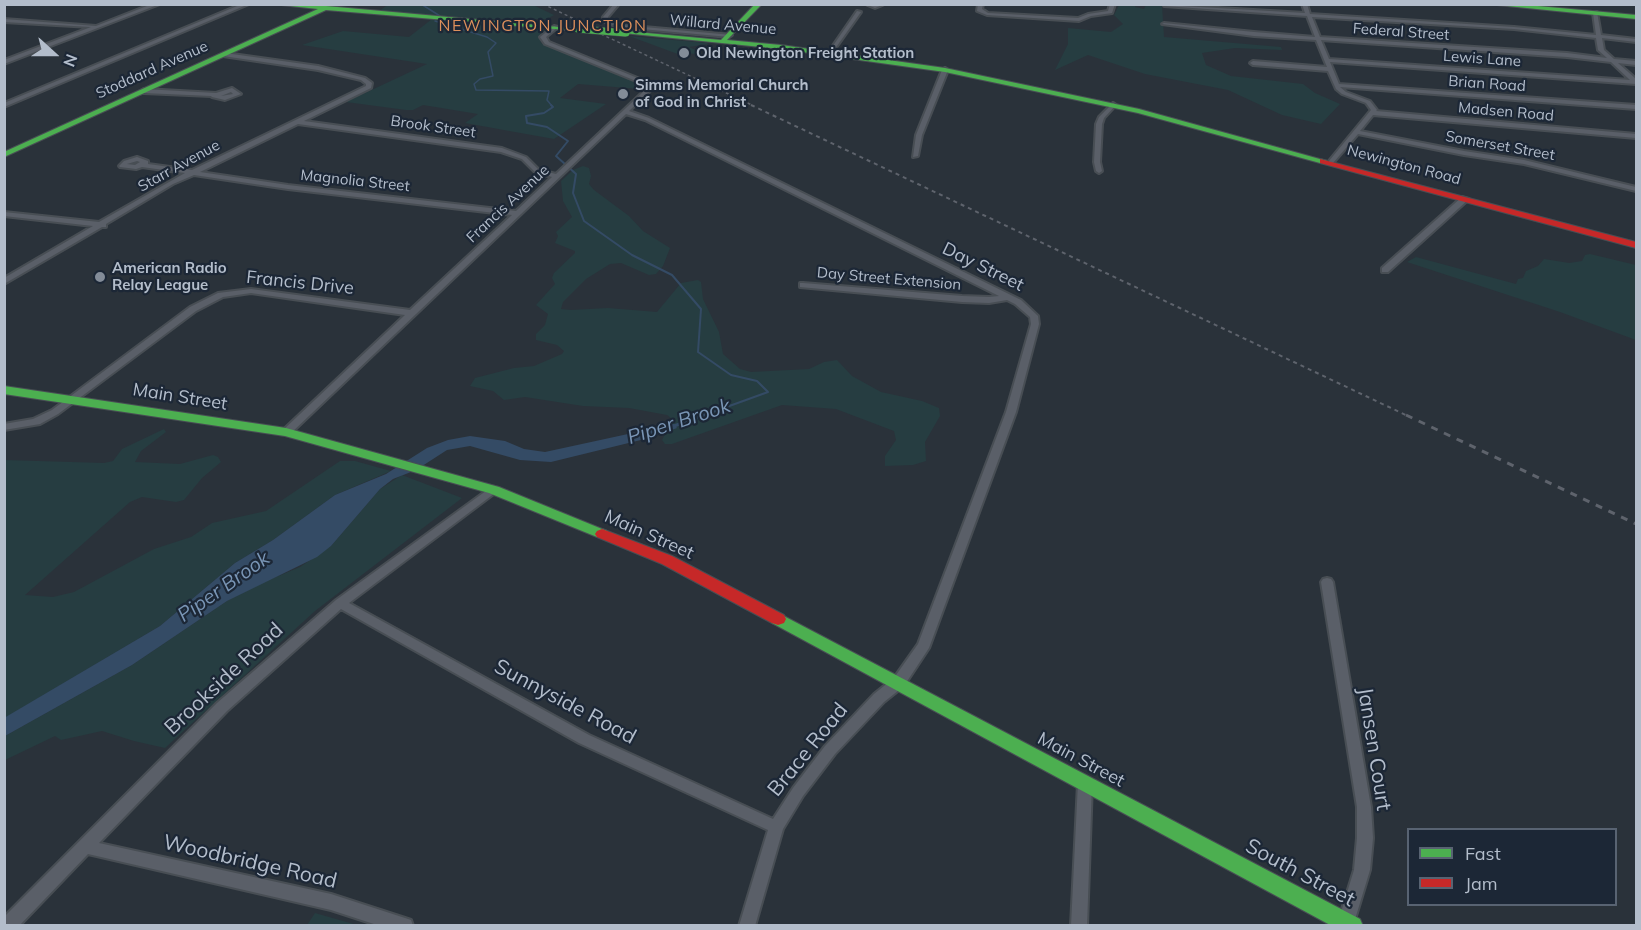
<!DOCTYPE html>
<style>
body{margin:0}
#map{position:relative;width:1641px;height:930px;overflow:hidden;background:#2a323a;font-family:Mulish,sans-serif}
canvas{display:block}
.frame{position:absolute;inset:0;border:6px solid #b3bdcb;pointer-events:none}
.legend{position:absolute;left:1407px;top:828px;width:210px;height:78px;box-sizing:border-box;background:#1c2736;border:2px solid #586372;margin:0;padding:8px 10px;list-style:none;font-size:18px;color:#b3bdcb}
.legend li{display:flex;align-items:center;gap:12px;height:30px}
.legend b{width:30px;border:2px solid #586372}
.north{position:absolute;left:24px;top:24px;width:60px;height:60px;-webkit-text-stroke:4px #1c2736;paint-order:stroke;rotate:111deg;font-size:16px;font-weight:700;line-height:24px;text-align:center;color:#b3bdcb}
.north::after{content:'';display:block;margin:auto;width:21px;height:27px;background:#b3bdcb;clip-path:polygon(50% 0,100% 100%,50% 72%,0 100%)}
</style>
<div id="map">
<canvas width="1641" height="930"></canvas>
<div class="frame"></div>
<ul class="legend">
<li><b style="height:8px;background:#4caf50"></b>Fast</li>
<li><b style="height:8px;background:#c62828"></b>Jam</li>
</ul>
<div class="north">N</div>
</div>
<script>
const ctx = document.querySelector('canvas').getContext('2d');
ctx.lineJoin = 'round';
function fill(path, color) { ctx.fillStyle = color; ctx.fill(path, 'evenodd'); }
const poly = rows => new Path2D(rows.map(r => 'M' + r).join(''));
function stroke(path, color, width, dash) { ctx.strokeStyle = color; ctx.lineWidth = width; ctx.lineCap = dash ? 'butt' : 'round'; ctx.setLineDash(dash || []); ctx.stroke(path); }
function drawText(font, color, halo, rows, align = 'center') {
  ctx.font = font + ' Mulish,sans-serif'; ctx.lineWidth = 4.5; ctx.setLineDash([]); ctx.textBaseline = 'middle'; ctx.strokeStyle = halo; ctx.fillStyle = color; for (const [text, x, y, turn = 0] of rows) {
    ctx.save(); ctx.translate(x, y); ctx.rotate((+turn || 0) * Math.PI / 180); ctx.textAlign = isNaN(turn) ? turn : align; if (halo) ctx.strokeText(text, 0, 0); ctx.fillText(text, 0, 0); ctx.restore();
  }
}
fill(poly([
 [389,4,531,4,554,15,547,19,465,19,379,11],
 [1119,5,1136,5,1135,7,1144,9,1146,5,1162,5,1164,37,1281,47,1282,50,1235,48,1202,53,1206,65,1231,76,1303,84,1315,93,1340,104,1321,124,1282,115,1228,90,1145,74,1088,55,1055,70,1068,44,1068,28,1111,32,1123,24,1114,15],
 [432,19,550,28,540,37,541,43,640,84,640,87,639,89,578,84,560,98,606,104,554,139,465,123,478,114,423,105,413,110,406,110,346,102,427,64,302,45,343,31,409,37],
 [629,36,707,43,708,44,689,47,698,51,695,54,678,52,683,56],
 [583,166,589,168,591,176,589,184,594,190,629,216,643,231,670,248,663,266,656,274,649,275,621,263,610,264,586,279,563,302,561,309,571,310,608,308,657,312,681,283,698,280,701,282,703,299,719,332,723,354,740,369,751,372,809,369,824,362,837,360,852,376,881,392,922,401,939,408,940,416,925,442,926,461,913,465,885,466,885,456,896,440,894,431,836,409,782,405,672,444,665,444,662,440,671,422,671,418,667,415,629,408,583,406,525,397,504,400,493,391,470,386,475,378,514,368,534,366,562,354,564,351,557,345,536,340,536,334,545,325,548,314,536,305,555,284,552,278,554,273,575,253,575,251,555,243,558,236,556,232,572,217,563,201,561,181,573,170],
 [1590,254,1636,265,1636,340,1560,312,1407,262,1416,257,1516,284,1518,279,1523,278,1526,271,1538,266,1544,259,1569,263,1582,261,1585,255],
 [164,429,166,432,141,451,135,462,180,464,213,455,218,457,221,462,202,478,184,500,176,502,142,497,130,502,25,595,53,597,74,592,154,549,191,537,212,523,266,511,340,461,355,461,391,471,335,495,273,540,235,563,160,626,5,718,4,460,104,463,113,461,122,449],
 [402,475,462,498,315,611,165,748,134,741,102,731,61,740,55,736,5,760,5,736,132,665,227,601,264,582,300,567,331,546,380,489],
 [315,913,357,925,307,925]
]), '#263d41');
fill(poly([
 [674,424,677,428,649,438,551,462,520,460,470,446,447,450,416,470,393,479,380,489,331,546,317,557,227,601,132,665,5,736,4,718,160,626,235,563,273,540,335,495,386,474,427,448,448,440,470,436,505,441,524,449,545,452]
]), '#344b65');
stroke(poly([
 [421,4,440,16],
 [435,21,487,37,496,43,488,52,493,76,480,79,474,84,476,90,549,91,547,100,552,106]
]), '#344b65', 1.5);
stroke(poly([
 [551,105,553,107,544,113,526,116,527,123,547,127,568,141,556,156,576,174,573,193,584,221,632,255,672,275,701,309,698,352,731,375,757,381,768,392,699,417]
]), '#344b65', 2);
stroke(poly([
 [674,426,704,415]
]), '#344b65', 3);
const street = poly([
 [152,4,160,4,4,64,4,60,91,27,4,22,4,19,96,26,152,4],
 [242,4,249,4,4,107,4,103,242,4],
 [614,4,619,4,608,17,609,20,622,25,732,35,729,37,619,27,605,22,603,17,614,4],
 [865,4,875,5,885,4,875,8,865,4],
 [978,4,983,4,982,9,988,13,1078,18,1088,14,1108,11,1110,4,1115,4,1112,13,1091,16,1079,21,987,15,977,11,978,4],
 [1302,4,1307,4,1310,14,1514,27,1596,35,1593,13,1597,12,1601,35,1636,39,1636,42,1602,38,1604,50,1614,59,1636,61,1636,65,1618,63,1636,79,1636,84,1330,62,1339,84,1636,105,1636,109,1340,87,1346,92,1370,101,1377,110,1376,111,1636,134,1636,138,1373,115,1360,131,1464,151,1524,160,1636,187,1636,191,1524,164,1464,155,1358,134,1333,163,1329,163,1329,161,1371,110,1366,103,1342,94,1336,89,1328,71,1253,65,1250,63,1253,61,1327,67,1316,40,1254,36,1162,24,1164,23,1254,32,1315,37,1307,16,1164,6,1166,5,1305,13,1302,4],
 [1312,17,1514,29,1596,38,1598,50,1607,58,1567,53,1320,37,1312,17],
 [1321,40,1567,57,1611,62,1630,80,1329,59,1321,40],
 [857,11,861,12,832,53,828,53,857,11],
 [554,26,558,27,546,37,549,42,645,81,650,91,629,111,649,118,1021,300,1038,316,1039,324,1016,412,929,648,904,686,884,702,835,754,803,796,783,829,755,926,739,926,768,830,579,743,341,609,227,711,99,843,331,894,405,918,411,920,413,926,380,926,331,910,88,854,19,926,4,926,4,917,217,703,336,600,490,488,494,487,499,490,349,603,589,735,773,819,793,788,825,746,874,694,894,678,918,644,1006,412,1031,324,1030,317,1015,304,1007,300,989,303,962,302,800,287,800,283,803,283,962,296,989,297,999,296,645,120,626,114,290,434,282,434,281,432,405,315,251,293,223,297,196,311,58,414,40,424,4,430,4,424,33,419,52,410,190,307,218,293,251,289,410,310,512,215,288,189,194,175,173,184,106,224,106,227,102,227,4,284,4,278,93,226,4,216,4,212,99,222,185,173,142,167,136,169,120,167,119,166,124,161,137,157,148,161,148,164,192,170,366,86,366,84,361,80,318,70,223,56,225,53,318,66,365,78,372,83,371,88,304,121,502,148,526,157,539,170,556,174,644,91,641,83,545,44,540,37,554,26],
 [298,124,501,152,522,159,535,172,552,177,516,211,288,185,200,172,298,124],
 [137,161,140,162,135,165,127,164,137,161],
 [945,68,948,70,922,135,918,156,913,157,916,135,942,70,945,68],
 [232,88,241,94,225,100,212,97,211,96,144,93,141,91,144,89,216,93,232,88],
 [231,92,233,94,221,96,231,92],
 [1113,103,1116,105,1104,118,1102,124,1100,162,1102,171,1099,173,1096,171,1094,162,1096,124,1099,117,1113,103],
 [1462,197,1469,199,1388,272,1382,272,1382,268,1462,197],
 [1327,578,1331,579,1333,582,1371,807,1373,838,1370,870,1353,926,1339,926,1338,922,1354,870,1357,838,1357,807,1321,582,1323,579,1327,578],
 [1085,777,1090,779,1092,783,1087,926,1071,926,1078,783,1080,779,1085,777]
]);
const fast = poly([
 [272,4,326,6,581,29,578,31,326,10,4,157,4,152,318,9,272,4],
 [755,4,762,4,727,40,781,45,945,68,1139,109,1327,161,1320,163,1138,113,945,72,781,49,623,33,626,31,721,40,755,4],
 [1487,4,1516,4,1636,15,1636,19,1487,4],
 [4,386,286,428,499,487,607,531,609,534,607,537,597,537,489,493,285,436,4,394,4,386],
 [778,613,1360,919,1363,926,1332,926,772,623,770,619,772,615,778,613]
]);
const jam = poly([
 [1320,159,1636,242,1636,248,1320,163,1320,159],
 [602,529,672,556,784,615,786,619,784,623,778,625,772,623,662,564,597,537,595,534,597,531,602,529]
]);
stroke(street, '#484e54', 4);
stroke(fast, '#484e54', 2);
stroke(jam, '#484e54', 2);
fill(street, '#5a5f68');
fill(fast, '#4caf50');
fill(jam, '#c62828');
stroke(poly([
 [543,4,591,27],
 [601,34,754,106]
]), '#5e636c', 1.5, [3, 3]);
stroke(poly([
 [751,105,1410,417]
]), '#5e636c', 2, [4, 4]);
stroke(poly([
 [1406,415,1636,524]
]), '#5e636c', 3, [7, 7]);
const fastBridge = poly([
 [578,29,626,33]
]);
stroke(fastBridge, '#484e54', 8, []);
stroke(fastBridge, '#4caf50', 7);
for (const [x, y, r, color] of [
 [684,53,6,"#838c98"],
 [623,94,6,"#838c98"],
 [100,277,6,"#838c98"]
]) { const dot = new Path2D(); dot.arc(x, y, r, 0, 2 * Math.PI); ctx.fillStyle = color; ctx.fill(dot); stroke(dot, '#1c2736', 2); }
drawText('15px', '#b3bdcb', '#1c2736', [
 ["Willard Avenue",723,25,5],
 ["Federal Street",1401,32,4],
 ["Lewis Lane",1482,59,4],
 ["Stoddard Avenue",152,70,-24],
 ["Brian Road",1487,84,4],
 ["Madsen Road",1506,112,5],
 ["Brook Street",433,127,8],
 ["Somerset Street",1500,146,10],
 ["Newington Road",1404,165,15],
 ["Starr Avenue",179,166,-29],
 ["Magnolia Street",355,181,6],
 ["Francis Avenue",508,204,-43],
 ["Day Street Extension",889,279,5]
]);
drawText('bold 15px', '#b3bdcb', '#1c2736', [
 ["Old Newington Freight Station",696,53],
 ["Simms Memorial Church",635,85],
 ["of God in Christ",635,102],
 ["American Radio",112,268],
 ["Relay League",112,285]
], 'left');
ctx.letterSpacing = '1.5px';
drawText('16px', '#de905c', '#1c2736', [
 ["NEWINGTON JUNCTION",543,26]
]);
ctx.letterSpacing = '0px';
drawText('18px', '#b3bdcb', '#1c2736', [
 ["Day Street",983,267,26],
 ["Francis Drive",300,283,6],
 ["Main Street",180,397,9],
 ["Main Street",649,535,24],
 ["Main Street",1081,760,28]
]);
drawText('italic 20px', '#7995b5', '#1c2736', [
 ["Piper Brook",679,422,-18],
 ["Piper Brook",224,587,-35]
]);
drawText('21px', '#b3bdcb', '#1c2736', [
 ["Brookside Road",224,679,-43],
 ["Sunnyside Road",565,702,28],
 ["Jansen Court",1374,749,81],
 ["Brace Road",808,750,-51],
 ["Woodbridge Road",250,862,13],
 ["South Street",1300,873,28]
]);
</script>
